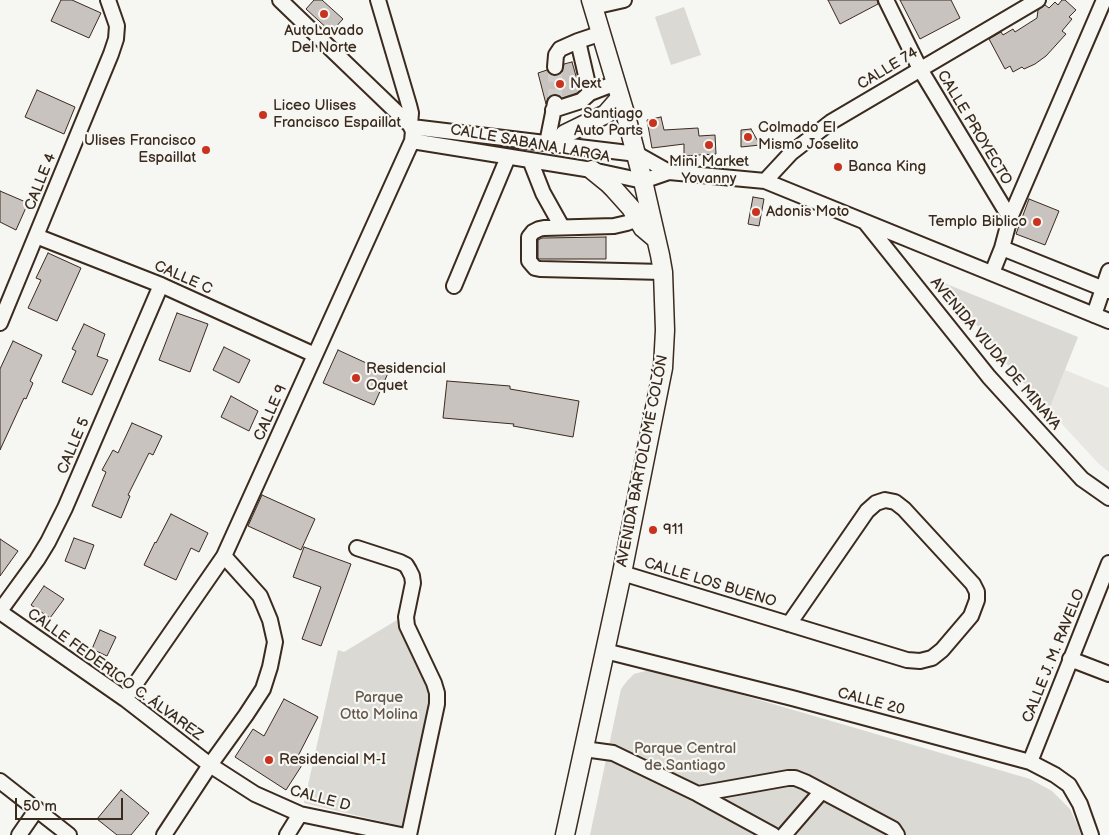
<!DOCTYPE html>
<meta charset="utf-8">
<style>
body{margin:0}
#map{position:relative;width:1109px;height:835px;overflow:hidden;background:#f6f6f2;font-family:"Balsamiq Sans",sans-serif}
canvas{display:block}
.scale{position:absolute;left:15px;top:798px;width:108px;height:22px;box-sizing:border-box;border:2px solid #3b2a1e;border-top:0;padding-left:6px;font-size:15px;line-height:18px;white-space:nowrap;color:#3b2a1e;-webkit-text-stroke:4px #f6f6f2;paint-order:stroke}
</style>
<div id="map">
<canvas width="1109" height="835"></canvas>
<div class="scale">50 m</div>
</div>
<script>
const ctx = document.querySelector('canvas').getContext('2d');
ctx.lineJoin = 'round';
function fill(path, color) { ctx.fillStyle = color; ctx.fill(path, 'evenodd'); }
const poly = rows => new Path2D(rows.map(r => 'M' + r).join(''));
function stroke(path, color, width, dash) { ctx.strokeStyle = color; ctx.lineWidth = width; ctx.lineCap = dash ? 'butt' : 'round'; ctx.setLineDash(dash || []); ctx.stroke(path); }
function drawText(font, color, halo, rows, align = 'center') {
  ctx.font = font + ' "Balsamiq Sans",sans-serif'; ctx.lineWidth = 4.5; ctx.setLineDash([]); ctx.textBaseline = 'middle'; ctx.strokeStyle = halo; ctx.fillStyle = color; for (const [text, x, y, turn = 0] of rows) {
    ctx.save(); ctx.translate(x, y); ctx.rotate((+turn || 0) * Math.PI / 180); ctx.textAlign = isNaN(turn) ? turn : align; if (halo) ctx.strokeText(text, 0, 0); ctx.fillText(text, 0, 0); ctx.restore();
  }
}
fill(poly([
 [1065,370,1109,388,1109,472,1098,463,1049,410]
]), '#e8e7e2');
fill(poly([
 [684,7,701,55,671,65,655,17],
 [944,283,1078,337,1049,410,1010,368],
 [397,620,432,693,433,699,405,827,304,803,338,650,344,652],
 [653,669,1030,779,1052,791,1070,809,1082,835,590,835,621,689,627,681,634,674]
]), '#dad9d3');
const building = poly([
 [61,0,72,0,101,13,89,38,51,21,61,0],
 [314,0,322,0,343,19,331,32,306,9,314,0],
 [828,0,877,0,878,4,840,24,828,0],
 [900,0,951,0,960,18,920,39,900,0],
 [1062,0,1065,0,1076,10,1069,17,1072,19,1062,31,1066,34,1046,56,1035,64,1024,69,1022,67,1013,72,1010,66,1005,69,989,39,1001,32,1003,35,1013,29,1015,32,1037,18,1038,10,1045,5,1049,8,1055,2,1058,5,1062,0],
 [572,62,580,90,577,93,562,98,557,95,552,95,548,98,546,104,538,73,547,70,550,74,555,76,558,75,562,72,564,64,572,62],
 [37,90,75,107,64,134,25,117,37,90],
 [661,117,664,130,698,128,699,136,715,135,716,154,684,156,684,144,652,148,647,120,661,117],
 [751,129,760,145,741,147,741,130,751,129],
 [0,191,28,203,16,230,0,222,0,191],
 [753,197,764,199,759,226,748,224,753,197],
 [1029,199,1059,211,1045,245,1016,234,1029,199],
 [606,237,606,259,539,259,538,258,538,240,542,238,606,237],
 [48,253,81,268,57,321,28,308,41,280,36,278,48,253],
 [177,313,208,324,190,372,159,360,177,313],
 [84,324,105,334,97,356,108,360,92,395,62,382,76,351,72,349,84,324],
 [13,341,42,355,30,381,33,383,26,399,24,398,0,450,0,369,13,341],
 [224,347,250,360,239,383,213,370,224,347],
 [338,350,388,373,374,405,323,383,338,350],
 [447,381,510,386,510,389,579,401,573,437,513,426,514,424,443,418,447,381],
 [231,396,258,411,249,431,221,417,231,396],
 [132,423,162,436,153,455,149,453,128,495,130,496,121,518,92,506,106,472,102,470,113,450,118,453,132,423],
 [262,495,315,519,301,550,248,526,262,495],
 [171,514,208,533,199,552,191,548,176,580,144,565,155,542,156,543,171,514],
 [74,538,94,545,85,569,65,561,74,538],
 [0,539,18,551,0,576,0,539],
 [304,547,351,564,321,646,302,639,321,587,293,577,304,547],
 [44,586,64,599,50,618,31,605,44,586],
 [100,630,116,637,107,656,92,649,100,630],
 [284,699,318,717,297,758,304,762,286,790,235,757,253,729,264,736,284,699],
 [121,790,149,813,131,835,117,835,97,819,121,790]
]);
fill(building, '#c8c3be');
stroke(building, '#3b2a1e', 1);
stroke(poly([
 [555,103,555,67]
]), '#d1cdc8', 14, [14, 7]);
const minor = poly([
 [280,0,410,125],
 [886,0,920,69,1010,218],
 [593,7,624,0],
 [578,41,590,93],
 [555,67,556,55,560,49,578,41,602,33],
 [553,110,581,101,590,93,616,83],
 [412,127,637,154,669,172,765,181,1109,321],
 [412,141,592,170,643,181,669,172],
 [547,143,555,103],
 [530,160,543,193,562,227],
 [765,181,791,153,831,122,1038,0],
 [636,216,632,221,627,223,614,226,544,228,539,229,533,232,529,237,529,261,535,268,540,269,663,272],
 [865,222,989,377,1082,479,1109,498],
 [36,236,161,285,315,355],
 [1002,248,1109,291],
 [992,273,1002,248,1010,218,1104,0],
 [454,286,508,157],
 [1094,315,1109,271],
 [0,323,111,54,116,39,117,26,115,20,108,0],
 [357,548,400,562,406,565,409,570,412,576,413,583,406,617,407,626,434,683,437,693,437,704,409,835],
 [622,573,907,660,920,661,932,658,942,650,971,616,977,600,977,592,973,584,904,509,895,502,885,500,876,503,867,511,789,624],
 [0,611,37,560,48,542,65,508,161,285],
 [0,612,125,699,210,765,255,794,300,814,401,835],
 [605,651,792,698,1030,762,1055,775,1069,785,1080,804,1091,835],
 [1070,659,1109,674],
 [125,699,224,556,412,141,413,131,410,125,411,113,409,105,378,0],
 [584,749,613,753,698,794,773,835],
 [1030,762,1109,563],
 [0,781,69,835],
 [698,794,788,778,795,778,805,782,893,829,897,835],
 [19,835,37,809],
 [164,835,210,765,246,715,263,689,270,667,275,642,270,620,260,596,224,556],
 [287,835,300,814],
 [784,835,822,791]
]);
const major = poly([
 [556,144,565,134,606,114,620,98],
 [592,170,608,183,614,189,631,208,643,228,656,239],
 [565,835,622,573,663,368,665,330,663,272,660,255,643,181,627,120,591,0]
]);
stroke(minor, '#3b2a1e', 18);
stroke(major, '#3b2a1e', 21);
stroke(minor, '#f6f6f2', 14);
stroke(major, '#f6f6f2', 18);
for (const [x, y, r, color] of [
 [324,14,5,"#c8321e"],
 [560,84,5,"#c8321e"],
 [263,115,5,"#c8321e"],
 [653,123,5,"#c8321e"],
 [748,137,5,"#c8321e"],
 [709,145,5,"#c8321e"],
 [206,150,5,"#c8321e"],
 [838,167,5,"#c8321e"],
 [756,212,5,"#c8321e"],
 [1037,222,5,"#c8321e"],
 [356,378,5,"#c8321e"],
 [653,530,5,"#c8321e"],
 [269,760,5,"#c8321e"]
]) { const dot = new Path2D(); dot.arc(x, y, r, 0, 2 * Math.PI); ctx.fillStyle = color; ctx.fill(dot); stroke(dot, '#f6f6f2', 2); }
drawText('15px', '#3b2a1e', '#f6f6f2', [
 ["AutoLavado",324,31,"center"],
 ["Del Norte",324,48,"center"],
 ["Next",570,84],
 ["Liceo Ulises",273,106],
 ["Francisco Espaillat",273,123],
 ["Santiago",643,114,"right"],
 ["Auto Parts",643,131,"right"],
 ["Colmado El",758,128],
 ["Mismo Joselito",758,145],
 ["Ulises Francisco",196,141,"right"],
 ["Espaillat",196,158,"right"],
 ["Mini Market",709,162,"center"],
 ["Yovanny",709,179,"center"],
 ["Banca King",848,167],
 ["Adonis Moto",766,212],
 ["Templo Biblico",1027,222,"right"],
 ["Residencial",366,369],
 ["Oquet",366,386],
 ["911",663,530],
 ["Residencial M-I",279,760]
], 'left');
drawText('15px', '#3b2a1e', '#f6f6f2', [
 ["CALLE 74",888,69,-31],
 ["CALLE PROYECTO",974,128,59],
 ["CALLE SABANA LARGA",530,144,10],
 ["CALLE 4",41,182,-68],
 ["CALLE C",183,278,24],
 ["AVENIDA VIUDA DE MINAYA",995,354,50],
 ["CALLE 9",271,413,-66],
 ["CALLE 5",74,446,-67],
 ["AVENIDA BARTOLOMÉ COLÓN",643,461,-79],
 ["CALLE LOS BUENO",710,583,17],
 ["CALLE J. M. RAVELO",1054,656,-68],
 ["CALLE FEDERICO C. ÁLVAREZ",115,675,36],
 ["CALLE 20",871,702,15],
 ["CALLE D",320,799,15]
]);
drawText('15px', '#63564b', '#f6f6f2', [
 ["Parque",379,698],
 ["Otto Molina",379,715],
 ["Parque Central",685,749],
 ["de Santiago",685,766]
]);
</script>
